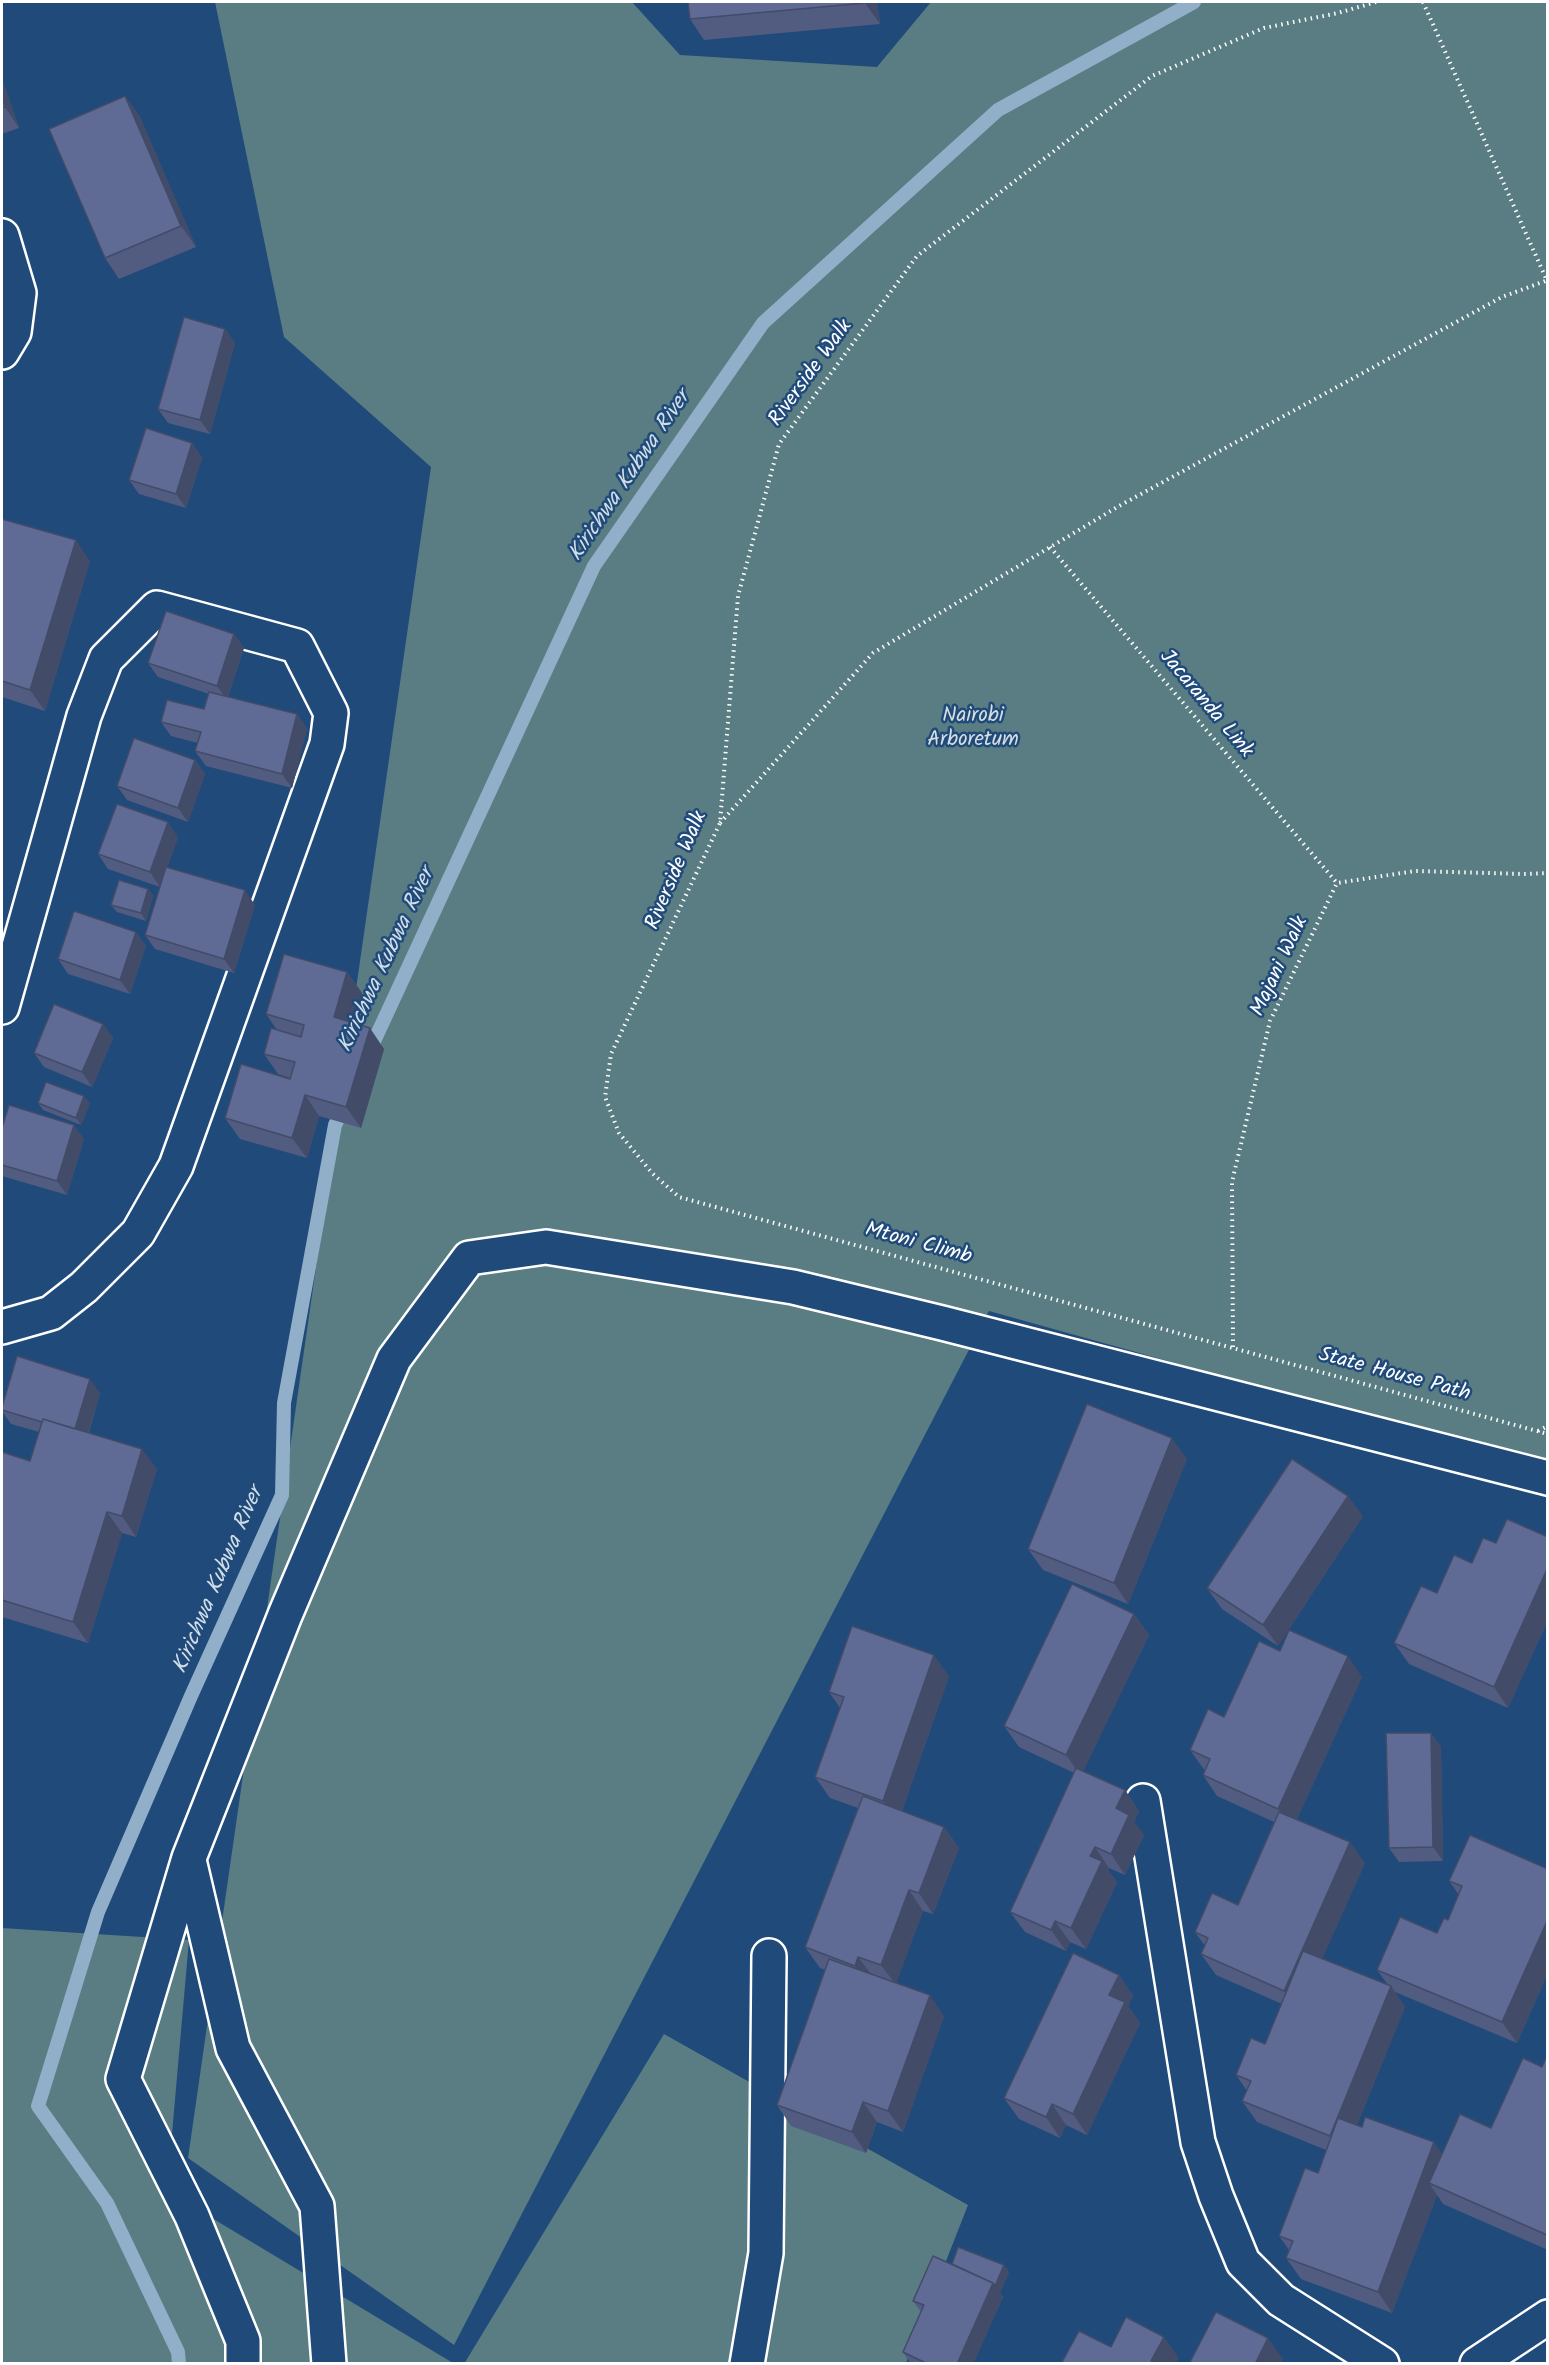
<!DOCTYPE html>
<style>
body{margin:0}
#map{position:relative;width:1549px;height:2365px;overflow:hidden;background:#1f4a7a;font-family:Kalam,sans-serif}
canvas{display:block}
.frame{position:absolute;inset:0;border:3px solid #fff;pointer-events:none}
</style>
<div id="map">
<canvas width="1549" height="2365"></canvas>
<div class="frame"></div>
</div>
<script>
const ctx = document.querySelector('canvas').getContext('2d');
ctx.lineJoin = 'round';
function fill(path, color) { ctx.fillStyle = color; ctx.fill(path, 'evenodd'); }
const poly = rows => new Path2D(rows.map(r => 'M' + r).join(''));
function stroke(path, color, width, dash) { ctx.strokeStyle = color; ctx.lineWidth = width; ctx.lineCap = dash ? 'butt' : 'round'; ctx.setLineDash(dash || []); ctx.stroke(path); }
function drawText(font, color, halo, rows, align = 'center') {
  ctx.font = font + ' Kalam,sans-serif'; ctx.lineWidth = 5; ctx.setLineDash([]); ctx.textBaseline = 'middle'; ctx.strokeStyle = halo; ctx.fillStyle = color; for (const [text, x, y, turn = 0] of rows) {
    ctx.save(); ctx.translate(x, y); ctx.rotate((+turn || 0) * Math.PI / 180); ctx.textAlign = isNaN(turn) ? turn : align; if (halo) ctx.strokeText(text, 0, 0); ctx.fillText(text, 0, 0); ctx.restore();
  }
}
fill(poly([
 [215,2,632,2,680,55,877,67,931,2,1547,2,1547,1467,989,1311,454,2345,188,2158,431,467,284,337],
 [2,1928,189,1940,167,2191,453,2363,2,2363],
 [664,2034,968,2205,906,2363,464,2364]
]), '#597d82');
stroke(poly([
 [369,1052,594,566,763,323,998,110,1194,2],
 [179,2364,178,2352,107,2203,38,2106,98,1912,191,1696,282,1495,284,1403,335,1125,345,1105]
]), '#91afc8', 14);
const minor = poly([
 [2,236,19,293,14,332,2,352],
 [2,1007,84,716,106,659,157,608,297,646,331,713,327,744,176,1166,138,1233,84,1287,51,1313,2,1327],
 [1143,1801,1198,2142,1216,2196,1243,2262,1281,2300,1382,2364],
 [189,1860,233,2048,317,2206,329,2364],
 [243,2364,243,2341,192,2216,123,2079,189,1858,285,1615,394,1359,469,1258,546,1247,793,1287,942,1323,1548,1478],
 [747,2364,766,2253,769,1956],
 [1477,2364,1548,2317]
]);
stroke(minor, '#fff', 38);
stroke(poly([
 [1376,2,1338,13,1264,28,1152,76,917,256,779,444,738,596,720,823,611,1054,605,1097,619,1133,652,1173,679,1197,1548,1434],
 [1423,2,1548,283],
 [1050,547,1337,883],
 [720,823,873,653,1119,506,1502,297,1548,280],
 [1233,1347,1232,1182,1270,1021,1337,883,1415,871,1524,874,1548,873],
 [1538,1431,1548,1426]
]), '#fff', 4, [1.5, 4.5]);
stroke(minor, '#1f4a7a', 33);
fill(poly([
 [688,2,877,2,880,24,704,40,690,19],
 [2,79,19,128,2,134],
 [125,96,140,117,196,247,119,279,105,258],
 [225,329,235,343,210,434,168,423,158,409],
 [192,443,202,458,186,508,139,494,129,480],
 [2,519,90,561,45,711,2,697],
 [234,634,244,648,228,697,297,714,307,729,292,788,206,766,195,751,198,743,171,736,161,722,204,709,209,694,158,677,148,663],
 [195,760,205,774,188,822,127,800,117,786],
 [178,837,167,868,255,905,234,973,155,949,145,935,160,887,108,869,98,854],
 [148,889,153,896,146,921,117,912,111,905],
 [136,932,146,946,130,994,68,974,58,959],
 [347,972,362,993,353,1023,384,1049,361,1128,319,1116,307,1158,240,1139,225,1118,290,1079,290,1078,278,1074,264,1054,277,1030,266,1014],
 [103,1024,113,1038,92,1087,44,1067,34,1053],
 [38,1103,90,1103,81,1125,43,1110],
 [2,1128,84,1139,67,1195,2,1176],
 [100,1393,89,1432,157,1469,136,1537,122,1533,88,1643,2,1617,2,1452,30,1461,39,1432,11,1424,2,1411,2,1407],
 [1187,1459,1128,1604,1043,1570,1028,1549],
 [1363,1516,1278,1646,1222,1609,1207,1588],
 [1548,1537,1548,1620,1508,1708,1409,1664,1394,1643,1437,1593,1472,1563],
 [1134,1614,1149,1635,1083,1771,1125,1790,1139,1811,1134,1822,1144,1835,1125,1875,1109,1868,1108,1870,1117,1882,1086,1949,1070,1942,1066,1951,1025,1932,1010,1912,1074,1773,1019,1747,1004,1726],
 [1280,1651,1362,1677,1297,1819,1365,1863,1322,1958,1388,1985,1377,1970,1437,1933,1448,1920,1459,1895,1449,1881,1548,1869,1548,1973,1517,2043,1395,1992,1405,2007,1357,2125,1442,2154,1491,2128,1542,2067,1548,2054,1548,2250,1443,2204,1437,2195,1392,2313,1301,2279,1286,2258,1289,2250,1279,2236,1318,2173,1326,2150,1257,2122,1242,2101,1247,2091,1236,2075,1265,2044,1282,2004,1216,1975,1201,1954,1205,1946,1195,1932,1238,1905,1274,1822,1217,1796,1203,1775,1205,1771,1190,1750,1224,1717],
 [949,1676,902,1811,944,1827,959,1848,933,1914,923,1911,896,1983,944,2016,903,2132,877,2122,866,2153,791,2126,777,2105,825,1970,820,1968,805,1947,858,1808,830,1798,815,1777,840,1708,829,1692],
 [1431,1733,1441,1747,1443,1861,1399,1862,1389,1848],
 [1119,1975,1133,1996,1128,2006,1140,2023,1087,2135,1066,2125,1060,2138,1019,2119,1004,2098],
 [952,2264,1004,2265,1009,2272,1000,2293,1003,2297,973,2364,911,2364,903,2352,921,2312,913,2301]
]), '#525c80');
fill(poly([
 [865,2,877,2,880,24,865,3],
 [2,79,19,128,5,107,2,98],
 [125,96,140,117,196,247,181,226],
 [225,329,235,343,210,434,200,420],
 [192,443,202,458,186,508,176,494],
 [76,540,90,561,45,711,30,690],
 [234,634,244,648,227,700,217,686],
 [297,714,307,729,292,788,282,774],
 [195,760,205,774,188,822,178,808],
 [168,822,178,837,160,887,150,872],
 [148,889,153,896,146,921,141,913],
 [245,890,255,905,234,973,224,959],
 [136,932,146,946,130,994,120,980],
 [347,972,362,993,348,1038,334,1017],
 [103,1024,113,1038,92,1087,82,1072],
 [370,1028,384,1049,361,1128,346,1107],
 [305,1095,319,1116,307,1158,292,1138],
 [84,1096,90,1103,81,1125,76,1118],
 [74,1125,84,1139,67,1195,57,1181],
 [90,1379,100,1393,84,1446,74,1432],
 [1172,1438,1187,1459,1128,1604,1114,1583],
 [142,1449,157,1469,136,1537,122,1516],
 [1348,1496,1363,1516,1278,1646,1263,1625],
 [107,1512,122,1533,88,1643,73,1622],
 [1548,1567,1548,1620,1508,1708,1494,1687],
 [1134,1614,1149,1635,1081,1776,1066,1755],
 [934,1655,949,1676,898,1822,883,1801],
 [1348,1656,1362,1677,1292,1830,1278,1809],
 [1431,1733,1441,1747,1443,1861,1433,1847],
 [1125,1790,1139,1811,1134,1822,1144,1835,1125,1875,1111,1854,1116,1808],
 [944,1827,959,1848,933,1914,919,1893],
 [1350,1842,1365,1863,1299,2012,1284,1991],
 [1095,1847,1109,1868,1108,1870,1117,1882,1086,1949,1071,1928,1090,1856],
 [909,1890,923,1911,896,1985,881,1965],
 [1548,1919,1548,1973,1517,2043,1502,2022],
 [1055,1921,1070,1942,1066,1951,1051,1930],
 [858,1957,873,1977,869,1987,855,1966],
 [1119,1975,1133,1996,1128,2006,1140,2023,1087,2135,1073,2114,1109,1995],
 [1391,1986,1405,2007,1344,2157,1330,2136],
 [930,1995,944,2016,903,2132,888,2111],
 [863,2102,877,2122,866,2153,852,2132],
 [1052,2104,1066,2125,1060,2138,1046,2117],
 [1434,2142,1448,2163,1429,2183,1437,2195,1392,2313,1378,2292],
 [1004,2265,1009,2272,1000,2293,1003,2297,973,2364,957,2364,993,2283],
 [1164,2337,1179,2358,1176,2364,1153,2364,1151,2361],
 [1268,2338,1283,2359,1281,2364,1255,2364]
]), '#424b68');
const building = poly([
 [688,2,865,2,865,3,690,19,688,2],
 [125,96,181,226,105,258,49,129,125,96],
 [2,98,5,107,2,108,2,98],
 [184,317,225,329,200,420,158,409,184,317],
 [146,428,192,443,176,494,129,480,146,428],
 [2,519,76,540,30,690,2,681,2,519],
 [166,611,234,634,217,686,148,663,166,611],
 [209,692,297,714,282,774,195,751,201,732,161,722,167,700,204,709,209,692],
 [134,738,195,760,178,808,117,786,134,738],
 [117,804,168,822,150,872,98,854,117,804],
 [166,867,245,890,224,959,145,935,166,867],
 [119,880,148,889,141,913,111,905,119,880],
 [74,911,136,932,120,980,58,959,74,911],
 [284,954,347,972,334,1017,370,1028,346,1107,305,1095,292,1138,225,1118,241,1064,290,1079,295,1062,264,1054,271,1028,301,1037,304,1025,266,1014,284,954],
 [54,1004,103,1024,82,1072,34,1053,54,1004],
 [46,1082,84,1096,76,1118,38,1103,46,1082],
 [9,1105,74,1125,57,1181,2,1165,2,1128,9,1105],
 [17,1356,90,1379,75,1429,43,1419,42,1422,2,1410,2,1407,17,1356],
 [1087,1404,1172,1438,1114,1583,1028,1549,1087,1404],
 [43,1419,142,1449,122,1516,107,1512,73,1622,2,1600,2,1452,30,1461,43,1419],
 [1292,1459,1348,1496,1263,1625,1207,1588,1292,1459],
 [1507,1519,1548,1537,1548,1567,1494,1687,1394,1643,1421,1586,1437,1593,1454,1555,1472,1563,1483,1538,1496,1543,1507,1519],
 [1072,1584,1134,1614,1066,1755,1004,1726,1072,1584],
 [852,1626,934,1655,883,1801,815,1777,844,1697,829,1692,852,1626],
 [1289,1630,1348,1656,1278,1809,1203,1775,1210,1759,1190,1750,1208,1709,1224,1717,1259,1641,1280,1651,1289,1630],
 [1386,1733,1431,1733,1433,1847,1389,1848,1386,1733],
 [1076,1768,1125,1790,1116,1808,1129,1815,1111,1854,1095,1847,1090,1856,1102,1861,1071,1928,1055,1921,1051,1930,1010,1912,1076,1768],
 [863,1796,944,1827,919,1893,909,1890,881,1965,858,1957,855,1966,805,1947,863,1796],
 [1279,1812,1350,1842,1284,1991,1201,1954,1208,1938,1195,1932,1212,1893,1238,1905,1279,1812],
 [1470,1835,1548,1869,1548,1919,1502,2022,1377,1970,1400,1917,1437,1933,1444,1918,1448,1920,1462,1886,1449,1881,1470,1835],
 [1303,1951,1391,1986,1330,2136,1242,2101,1251,2081,1236,2075,1251,2038,1265,2044,1303,1951],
 [1073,1953,1119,1975,1109,1995,1125,2002,1073,2114,1052,2104,1046,2117,1004,2098,1073,1953],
 [829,1959,930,1995,888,2111,863,2102,852,2132,777,2105,829,1959],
 [1548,2054,1548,2234,1547,2235,1429,2183,1460,2114,1491,2128,1523,2058,1542,2067,1548,2054],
 [1365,2117,1434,2142,1378,2292,1286,2258,1293,2241,1279,2236,1305,2168,1318,2173,1338,2118,1362,2127,1365,2117],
 [958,2247,1004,2265,995,2286,993,2283,952,2264,958,2247],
 [933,2256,993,2283,957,2364,928,2364,903,2352,924,2305,913,2301,933,2256],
 [1216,2312,1268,2338,1255,2364,1189,2364,1216,2312],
 [1126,2317,1164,2337,1151,2361,1156,2364,1061,2364,1079,2331,1111,2347,1126,2317]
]);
fill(building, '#5f6b95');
stroke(building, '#424b68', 1.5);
drawText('21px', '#fff', '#1f4a7a', [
 ["Riverside Walk",812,374,-54],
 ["Jacaranda Link",1205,705,50],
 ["Riverside Walk",678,871,-67],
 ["Majani Walk",1281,967,-65],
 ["Mtoni Climb",918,1245,15],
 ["State House Path",1394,1376,15]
]);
drawText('21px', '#d6dee0', '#1f4a7a', [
 ["Nairobi",973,717],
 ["Arboretum",973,741]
]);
drawText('italic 22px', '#d1dee8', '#1f4a7a', [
 ["Kirichwa Kubwa River",631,477,-56],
 ["Kirichwa Kubwa River",388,961,-65],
 ["Kirichwa Kubwa River",220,1581,-67]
]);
</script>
